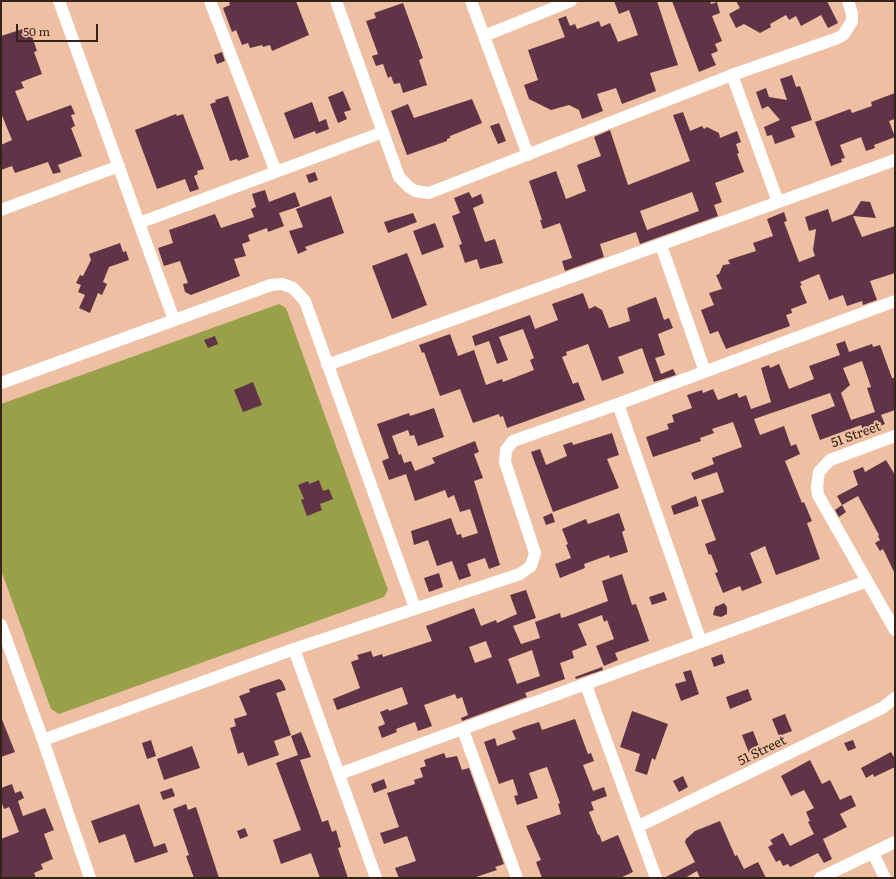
<!DOCTYPE html>
<style>
body{margin:0}
#map{position:relative;width:896px;height:879px;overflow:hidden;background:#eebfa2;font-family:Literata,serif}
canvas{display:block}
.frame{position:absolute;inset:0;border:2px solid #342317;pointer-events:none}
.scale{position:absolute;left:16px;top:24px;width:82px;height:18px;box-sizing:border-box;border:2px solid #342317;border-top:0;padding-left:5px;font-size:12px;line-height:14px;white-space:nowrap;color:#342317;-webkit-text-stroke:3px #eebfa2;paint-order:stroke}
</style>
<div id="map">
<canvas width="896" height="879"></canvas>
<div class="frame"></div>
<div class="scale">50 m</div>
</div>
<script>
const ctx = document.querySelector('canvas').getContext('2d');
ctx.lineJoin = 'round';
function fill(path, color) { ctx.fillStyle = color; ctx.fill(path, 'evenodd'); }
const poly = rows => new Path2D(rows.map(r => 'M' + r).join(''));
function stroke(path, color, width, dash) { ctx.strokeStyle = color; ctx.lineWidth = width; ctx.lineCap = dash ? 'butt' : 'round'; ctx.setLineDash(dash || []); ctx.stroke(path); }
function drawText(font, color, halo, rows, align = 'center') {
  ctx.font = font + ' Literata,serif'; ctx.lineWidth = 4; ctx.setLineDash([]); ctx.textBaseline = 'middle'; ctx.strokeStyle = halo; ctx.fillStyle = color; for (const [text, x, y, turn = 0] of rows) {
    ctx.save(); ctx.translate(x, y); ctx.rotate((+turn || 0) * Math.PI / 180); ctx.textAlign = isNaN(turn) ? turn : align; if (halo) ctx.strokeText(text, 0, 0); ctx.fillText(text, 0, 0); ctx.restore();
  }
}
fill(poly([
 [279,304,286,308,388,590,384,597,59,714,51,709,1,570,1,404]
]), '#98a149');
fill(poly([
 [229,1,296,1,309,35,272,51,270,45,263,47,262,45,250,48,248,43,242,45,236,30,232,32,223,8,230,5],
 [614,1,657,1,678,65,650,73,656,91,622,104,616,88,597,94,603,111,582,119,579,110,569,105,551,110,529,99,524,85,538,80,528,50,565,37,558,19,566,16,570,26,575,24,577,29,599,21,601,27,610,23,618,42,638,35,629,10,619,14],
 [672,1,710,1,711,4,717,2,720,13,712,16,722,41,715,44,718,51,711,54,716,65,699,72],
 [736,1,827,1,838,23,828,28,821,15,801,26,796,16,789,20,786,15,770,24,771,27,760,33,744,24,736,28,729,14,740,8],
 [403,3,423,58,419,60,427,85,403,93,400,83,394,84,391,76,388,78,383,64,376,66,372,56,378,54,366,21,376,18,374,13],
 [29,27,37,51,34,52,42,74,21,82,24,88,15,91,27,121,71,105,75,114,71,115,75,126,71,128,82,156,58,165,61,172,53,174,48,162,15,173,12,166,1,170,1,145,12,140,1,113,1,36],
 [222,52,225,61,217,64,214,55],
 [792,75,796,87,800,86,812,120,791,127,795,137,775,144,772,135,767,136,764,127,780,120,768,106,762,109,756,92,766,88,769,97,787,100,780,79],
 [343,91,351,110,344,112,347,119,338,123,328,97],
 [895,93,895,119,889,121,895,137,874,145,875,148,866,151,861,137,840,145,845,158,841,159,842,162,831,166,815,122,850,109,852,113,872,106,871,102],
 [228,96,249,157,238,161,237,159,230,161,210,104,216,102,215,100],
 [472,99,482,123,450,136,450,138,447,139,447,141,407,155,391,111,408,104,414,118],
 [312,102,319,122,326,119,329,129,316,134,315,131,294,139,284,113],
 [683,112,690,131,702,126,704,129,707,127,719,133,720,138,737,131,741,142,736,144,739,153,737,154,744,172,715,183,722,202,714,205,718,216,640,244,636,232,600,244,604,257,565,271,562,261,572,258,560,223,543,229,540,220,542,220,529,181,556,171,566,199,586,191,577,165,601,156,594,137,610,130,628,185,690,161,673,115],
 [692,192,699,211,647,230,640,211],
 [176,114,177,116,183,114,204,169,197,171,198,174,194,176,199,189,190,192,185,179,157,189,135,130],
 [499,123,506,141,498,144,490,126],
 [315,172,318,180,309,183,306,175],
 [265,190,269,202,295,192,300,206,279,213,284,226,268,232,267,228,248,235,250,241,242,244,246,256,234,259,240,276,191,295,185,292,183,284,188,283,180,261,164,266,158,248,173,243,169,230,215,214,221,228,254,217,251,209,256,207,252,194],
 [469,192,472,198,481,194,484,203,473,208,485,242,495,239,503,263,480,269,477,259,465,263,459,245,462,244,452,216,460,213,454,198],
 [331,196,344,233,305,247,307,250,298,254,289,231,303,227,296,209],
 [861,201,870,202,876,218,853,216,862,237,895,226,895,273,870,281,877,300,863,305,862,301,847,306,843,295,829,300,819,274,800,282,802,285,800,286,807,303,791,309,792,313,786,315,790,326,726,349,718,331,710,334,701,310,714,305,709,293,722,289,716,275,719,274,723,265,730,264,728,260,756,251,753,243,773,236,767,219,784,212,787,221,784,222,799,262,815,256,813,250,816,229,809,231,805,217,828,209,832,222,853,214],
 [413,213,417,222,388,233,384,222],
 [435,223,444,247,422,255,413,231],
 [120,243,123,252,126,251,129,260,109,267,103,282,107,284,102,295,98,293,90,313,79,308,85,295,78,292,81,285,76,283,80,275,83,276,91,260,89,254],
 [407,253,427,305,392,319,372,266],
 [583,293,589,309,595,306,602,310,609,328,630,321,627,308,656,297,664,320,669,318,673,328,658,334,665,355,655,358,661,374,673,369,676,375,654,382,642,348,618,357,624,373,602,381,588,344,566,352,567,355,562,357,573,384,578,382,585,400,507,428,503,416,500,417,499,414,473,423,460,389,440,396,424,352,422,353,419,345,450,334,458,356,474,350,486,385,502,379,503,382,534,370,530,360,534,358,523,329,499,337,508,360,497,364,489,341,475,346,472,336,530,315,535,329,558,320,552,304],
 [215,336,218,344,208,348,204,340],
 [845,341,849,352,872,344,873,347,880,345,892,378,895,378,895,410,881,415,885,424,864,432,861,425,820,440,811,415,835,406,830,393,754,419,760,435,784,426,791,446,796,444,800,454,785,461,802,503,804,502,812,521,807,523,820,559,776,575,765,546,750,553,762,583,742,591,740,586,723,593,715,573,718,572,711,554,709,555,705,544,716,540,701,500,724,492,717,472,694,480,691,473,714,464,712,458,742,447,733,422,712,429,714,433,700,438,701,441,653,457,646,437,669,429,667,424,674,422,672,415,692,408,687,395,702,390,703,393,713,389,718,400,737,393,739,398,746,395,751,409,771,402,761,368,769,365,770,368,779,364,789,389,814,379,809,366,840,355,836,344],
 [862,361,871,387,867,388,875,412,851,420,841,393,850,385,843,368],
 [253,382,262,405,243,412,234,390],
 [434,408,444,437,418,446,414,435,410,436,408,430,392,436,399,455,401,454,404,463,411,461,415,471,435,463,432,458,475,441,479,452,474,454,483,478,474,481,500,565,489,569,485,558,467,564,471,576,459,580,452,561,437,566,428,540,414,545,411,531,451,518,457,535,461,534,462,538,478,533,470,509,460,512,454,495,448,498,445,490,415,501,406,474,389,480,382,461,389,458,377,424,409,413,410,416],
 [612,433,619,455,607,459,619,488,553,512,531,452,540,449,546,465,567,456,563,445,572,442,573,445],
 [886,460,895,475,895,574,883,549,880,551,875,543,880,540,878,536,879,535,858,496,842,505,837,496,858,485,853,471,863,467,865,472],
 [319,480,323,491,329,489,333,499,320,504,322,510,307,516,301,500,304,499,298,485,308,481,309,484],
 [696,496,699,506,674,515,671,506],
 [842,505,846,512,839,517,835,510],
 [552,513,555,522,546,525,543,517],
 [619,513,625,530,622,532,628,552,610,558,609,555,584,564,585,568,560,578,555,564,571,558,566,545,568,544,562,529,586,519,588,524],
 [439,573,443,587,429,592,424,578],
 [622,574,632,605,636,604,649,641,615,653,618,660,604,666,596,646,614,639,607,620,604,622,602,615,578,624,587,645,572,651,574,658,560,663,565,679,525,693,527,697,462,721,461,718,468,715,462,697,457,699,455,694,424,705,432,726,418,731,415,722,396,729,397,732,382,738,378,727,385,724,380,712,388,709,389,711,408,704,402,687,337,710,333,699,360,688,351,662,359,659,357,655,371,651,373,657,382,654,383,657,432,641,426,626,474,608,481,626,496,620,497,623,517,614,510,595,526,590,536,618,513,626,521,644,540,638,535,622,560,613,561,618,565,617,608,601,602,581],
 [486,641,492,657,475,663,469,647],
 [532,650,540,676,517,684,508,659],
 [664,592,667,600,652,605,649,597],
 [724,603,727,607,727,614,721,617,713,615,715,607],
 [722,654,725,663,714,667,711,658],
 [602,667,603,670,576,679,575,677],
 [691,670,699,694,681,701,675,684,686,681,683,672],
 [279,679,282,681,286,690,276,693,291,735,274,741,279,755,248,766,243,752,238,754,230,728,236,726,234,719,247,715,239,696,250,692,249,689],
 [748,689,752,700,730,709,726,697],
 [632,711,668,724,655,760,652,758,647,775,635,771,640,754,620,747],
 [785,714,792,731,779,736,772,719],
 [1,717,15,752,1,757],
 [575,719,588,754,591,753,594,761,583,765,593,791,604,787,607,796,591,802,594,810,589,812,598,835,599,834,602,842,618,835,633,872,620,878,542,878,536,862,541,860,526,826,561,814,558,804,560,803,547,767,529,773,538,798,517,805,514,796,518,795,513,779,499,784,484,742,495,738,497,746,516,739,512,731,523,727,539,722,542,730],
 [753,731,760,749,749,753,742,735],
 [301,732,311,757,300,760,322,822,328,820,332,832,336,830,341,847,338,848,348,878,320,878,311,853,281,864,273,840,301,830,276,763,298,755,291,736],
 [151,740,156,756,147,759,142,743],
 [853,740,856,748,848,751,844,743],
 [192,746,200,768,164,780,157,759],
 [891,752,895,759,895,767,874,777,873,774,866,778,861,768],
 [444,753,446,758,457,756,462,770,469,768,504,864,495,867,497,870,473,878,399,878,395,868,416,861,407,836,384,844,380,833,399,827,387,793,415,784,414,780,423,777,420,768,426,766,424,760],
 [810,760,822,784,830,780,840,800,851,795,856,806,840,814,847,827,823,839,832,859,824,863,818,853,790,867,788,864,783,866,780,860,776,862,768,847,773,844,770,840,783,833,790,846,814,834,808,822,810,821,806,812,814,808,804,790,791,796,781,776],
 [683,776,688,787,679,792,673,781],
 [384,779,387,788,374,793,371,784],
 [12,784,15,793,21,791,24,798,18,801,23,816,45,808,54,830,44,834,53,859,41,864,43,869,34,873,36,878,1,878,1,839,19,832,11,811,9,807,4,809,1,801,1,788],
 [172,788,175,796,163,800,160,792],
 [139,804,154,847,165,843,168,852,135,863,125,834,99,843,91,821],
 [186,804,188,810,196,807,219,878,194,878,186,856,189,855,173,809],
 [720,821,735,856,737,855,744,869,758,862,766,878,700,878,697,871,685,878,664,878,695,862,685,842,686,839,695,831],
 [245,828,248,836,240,839,237,831]
]), '#603446');
stroke(poly([
 [59,1,174,320],
 [210,1,276,172],
 [336,1,399,177,409,187,415,191,429,193,732,75,838,38,844,34,852,21,852,13,848,1],
 [471,1,528,155],
 [484,36,571,1],
 [732,75,778,202],
 [1,210,119,166],
 [139,223,383,132],
 [661,245,705,372],
 [327,365,895,160],
 [1,383,271,285,282,284,293,288,305,301,415,608],
 [618,404,701,642],
 [895,436,830,460,819,472,817,487,818,495,895,630],
 [1,625,43,740,90,878],
 [294,649,376,878],
 [586,685,656,878],
 [463,730,517,878],
 [43,740,294,649,520,574,531,566,535,553,505,462,506,450,513,441,618,404,895,301],
 [339,774,867,581],
 [639,826,882,708,895,698],
 [873,853,885,878],
 [820,878,895,842]
]), '#fff', 12);
drawText('13px', '#342317', '#eebfa2', [
 ["51 Street",856,435,-20],
 ["51 Street",762,751,-26]
]);
</script>
